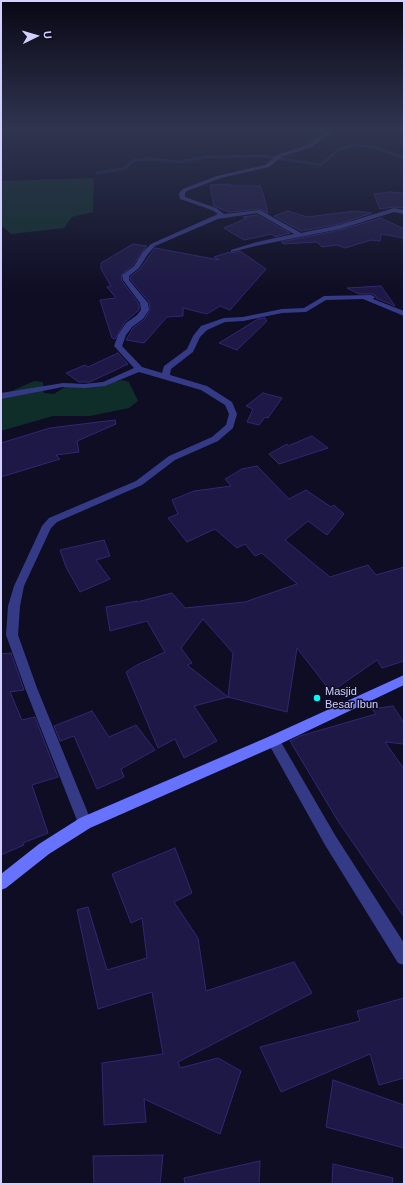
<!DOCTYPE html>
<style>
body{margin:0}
#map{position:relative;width:405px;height:1185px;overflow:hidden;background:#0e0d24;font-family:Arial,sans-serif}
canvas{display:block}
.frame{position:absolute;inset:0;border:2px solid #d1d0ff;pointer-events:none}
.north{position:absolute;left:16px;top:16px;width:40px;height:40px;-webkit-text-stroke:3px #0e0d24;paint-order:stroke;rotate:85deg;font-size:11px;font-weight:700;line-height:16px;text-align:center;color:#d1d0ff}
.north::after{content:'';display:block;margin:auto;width:14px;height:18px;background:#d1d0ff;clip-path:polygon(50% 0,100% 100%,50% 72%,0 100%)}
</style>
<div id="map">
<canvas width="405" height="1185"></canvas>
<div class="frame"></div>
<div class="north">U</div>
</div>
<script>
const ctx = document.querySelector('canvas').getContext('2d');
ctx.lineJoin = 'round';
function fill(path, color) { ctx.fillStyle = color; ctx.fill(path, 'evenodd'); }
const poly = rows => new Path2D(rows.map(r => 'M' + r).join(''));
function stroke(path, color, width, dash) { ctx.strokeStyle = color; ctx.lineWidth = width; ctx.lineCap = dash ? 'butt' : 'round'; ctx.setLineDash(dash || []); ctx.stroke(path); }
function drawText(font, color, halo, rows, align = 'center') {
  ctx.font = font + ' Arial,sans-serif'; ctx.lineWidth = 3; ctx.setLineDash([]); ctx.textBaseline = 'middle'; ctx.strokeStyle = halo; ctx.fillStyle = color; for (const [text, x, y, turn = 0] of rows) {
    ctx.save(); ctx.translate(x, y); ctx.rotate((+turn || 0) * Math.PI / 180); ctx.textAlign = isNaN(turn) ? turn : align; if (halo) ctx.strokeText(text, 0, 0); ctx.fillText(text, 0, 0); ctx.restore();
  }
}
fill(poly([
 [94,178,93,212,72,217,64,228,11,234,1,225,1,181],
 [122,380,129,382,138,401,129,408,90,416,53,416,1,431,1,396,34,381,43,382,44,393,54,394,71,383,90,387]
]), '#0f2e2a');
stroke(poly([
 [97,173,123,169,135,160,151,159,179,162,206,157,263,156,321,165,338,150,354,145,373,147,404,158]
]), '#0a284b', 3);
const building = poly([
 [230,184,230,186,261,186,268,213,260,209,229,212,214,206,210,185,230,184],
 [389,192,404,193,404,208,394,207,380,209,374,194,389,192],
 [288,211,307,217,355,211,372,213,339,224,301,231,274,216,288,211],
 [257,215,290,233,275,237,272,234,244,240,224,228,247,218,243,217,257,215],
 [381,218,404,229,404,238,381,234,380,241,371,240,345,248,337,245,322,247,317,242,283,244,281,242,340,230,381,218],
 [133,244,147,246,133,265,121,275,122,281,139,304,139,310,125,322,115,339,112,338,100,300,116,298,107,287,111,286,101,269,101,263,133,244],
 [155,248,219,260,214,257,230,252,231,253,240,251,266,269,230,310,220,306,207,314,183,308,183,316,167,317,144,343,126,340,133,328,144,320,150,310,149,302,130,279,130,277,140,269,155,248],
 [381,286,395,306,376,298,376,296,372,294,359,294,347,288,381,286],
 [265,318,267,321,237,350,219,343,258,319,265,318],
 [118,353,128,364,90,382,79,382,66,373,85,365,88,367,118,353],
 [263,393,282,398,268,418,265,417,259,425,247,422,253,409,246,406,263,393],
 [115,420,116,424,77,441,79,452,56,455,60,459,1,477,1,443,50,428,115,420],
 [312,436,328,448,279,464,269,454,287,444,288,446,312,436],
 [257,466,289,499,306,490,331,507,334,505,344,514,327,535,308,521,285,540,330,577,368,565,376,575,404,567,404,661,382,668,377,660,331,692,297,648,287,712,228,697,194,706,217,741,184,758,175,739,158,748,126,672,137,665,165,652,147,621,110,631,106,607,137,601,137,602,172,593,185,608,245,602,297,584,262,553,255,556,245,544,237,548,215,529,187,542,168,518,178,514,172,500,194,491,231,486,225,479,242,469,257,466],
 [203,619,233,653,228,697,187,665,192,663,181,648,203,619],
 [104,540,110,556,96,560,110,579,80,592,66,567,60,550,104,540],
 [11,653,24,690,10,692,22,720,35,717,58,777,32,785,48,833,23,843,24,845,1,855,1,654,11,653],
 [393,706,404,723,404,744,385,742,404,769,404,917,338,821,290,741,300,736,376,714,372,709,393,706],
 [92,711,109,737,136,725,155,750,121,769,124,777,97,789,74,736,60,741,54,726,92,711],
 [175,848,192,893,174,902,198,938,206,991,294,962,312,993,178,1062,180,1068,218,1058,241,1071,220,1134,144,1099,146,1122,104,1125,102,1063,163,1054,152,992,98,1009,77,910,88,907,107,970,147,958,142,918,131,923,112,874,175,848],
 [404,998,404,1078,379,1085,370,1054,281,1092,260,1047,360,1021,357,1011,404,998],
 [333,1080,404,1105,404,1148,326,1127,333,1080],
 [163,1155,160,1184,94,1184,93,1156,163,1155],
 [260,1161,259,1184,185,1184,184,1178,260,1161],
 [333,1164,393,1178,392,1184,332,1184,333,1164]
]);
fill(building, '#1d1846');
stroke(building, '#302873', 1);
fill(poly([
 [300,128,309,128,327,132,333,128,338,128,311,147,281,157,269,167,221,178,187,191,185,193,185,197,216,208,224,214,260,210,301,233,339,225,394,208,404,210,404,214,394,212,340,229,260,245,231,252,231,250,257,242,294,234,257,213,218,219,155,246,148,254,139,268,129,276,129,280,148,303,149,310,143,319,132,327,126,335,122,346,142,367,162,373,164,366,187,349,193,336,201,326,224,318,243,317,282,309,304,308,324,296,371,295,375,297,373,299,404,311,404,316,363,299,326,300,306,312,282,313,243,321,225,322,207,330,200,337,193,352,171,369,170,375,207,386,232,402,237,414,233,428,218,441,175,460,142,485,57,522,51,528,24,586,20,606,18,635,37,688,92,823,90,828,85,829,80,828,78,823,25,688,6,635,8,606,14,586,42,526,49,518,136,481,169,456,212,437,226,425,229,414,225,405,201,390,139,372,105,386,84,388,63,387,1,399,1,393,63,383,84,384,103,382,134,368,114,346,118,335,126,323,137,315,141,310,140,303,123,280,122,275,134,266,143,252,151,244,218,214,212,210,180,199,179,193,183,189,217,176,265,165,277,155,307,145,324,134,300,128],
 [273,736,278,737,335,835,404,943,404,965,398,963,325,845,267,741,268,737,273,736]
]), '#353a86');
fill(poly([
 [404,675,404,685,278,745,90,828,49,854,6,888,1,890,1,874,39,844,80,818,268,737,404,675]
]), '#6772ff');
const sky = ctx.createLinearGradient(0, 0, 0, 294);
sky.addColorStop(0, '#080714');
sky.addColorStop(0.44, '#303550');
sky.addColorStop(1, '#30355000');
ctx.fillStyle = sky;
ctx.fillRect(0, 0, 405, 294);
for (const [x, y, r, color] of [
 [317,698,4,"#00fafb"]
]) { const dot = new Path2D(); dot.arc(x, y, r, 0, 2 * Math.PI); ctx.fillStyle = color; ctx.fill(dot); stroke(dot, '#0e0d24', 1.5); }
drawText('11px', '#d1d0ff', '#0e0d24', [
 ["Masjid",325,692],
 ["Besar Ibun",325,705]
], 'left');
</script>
